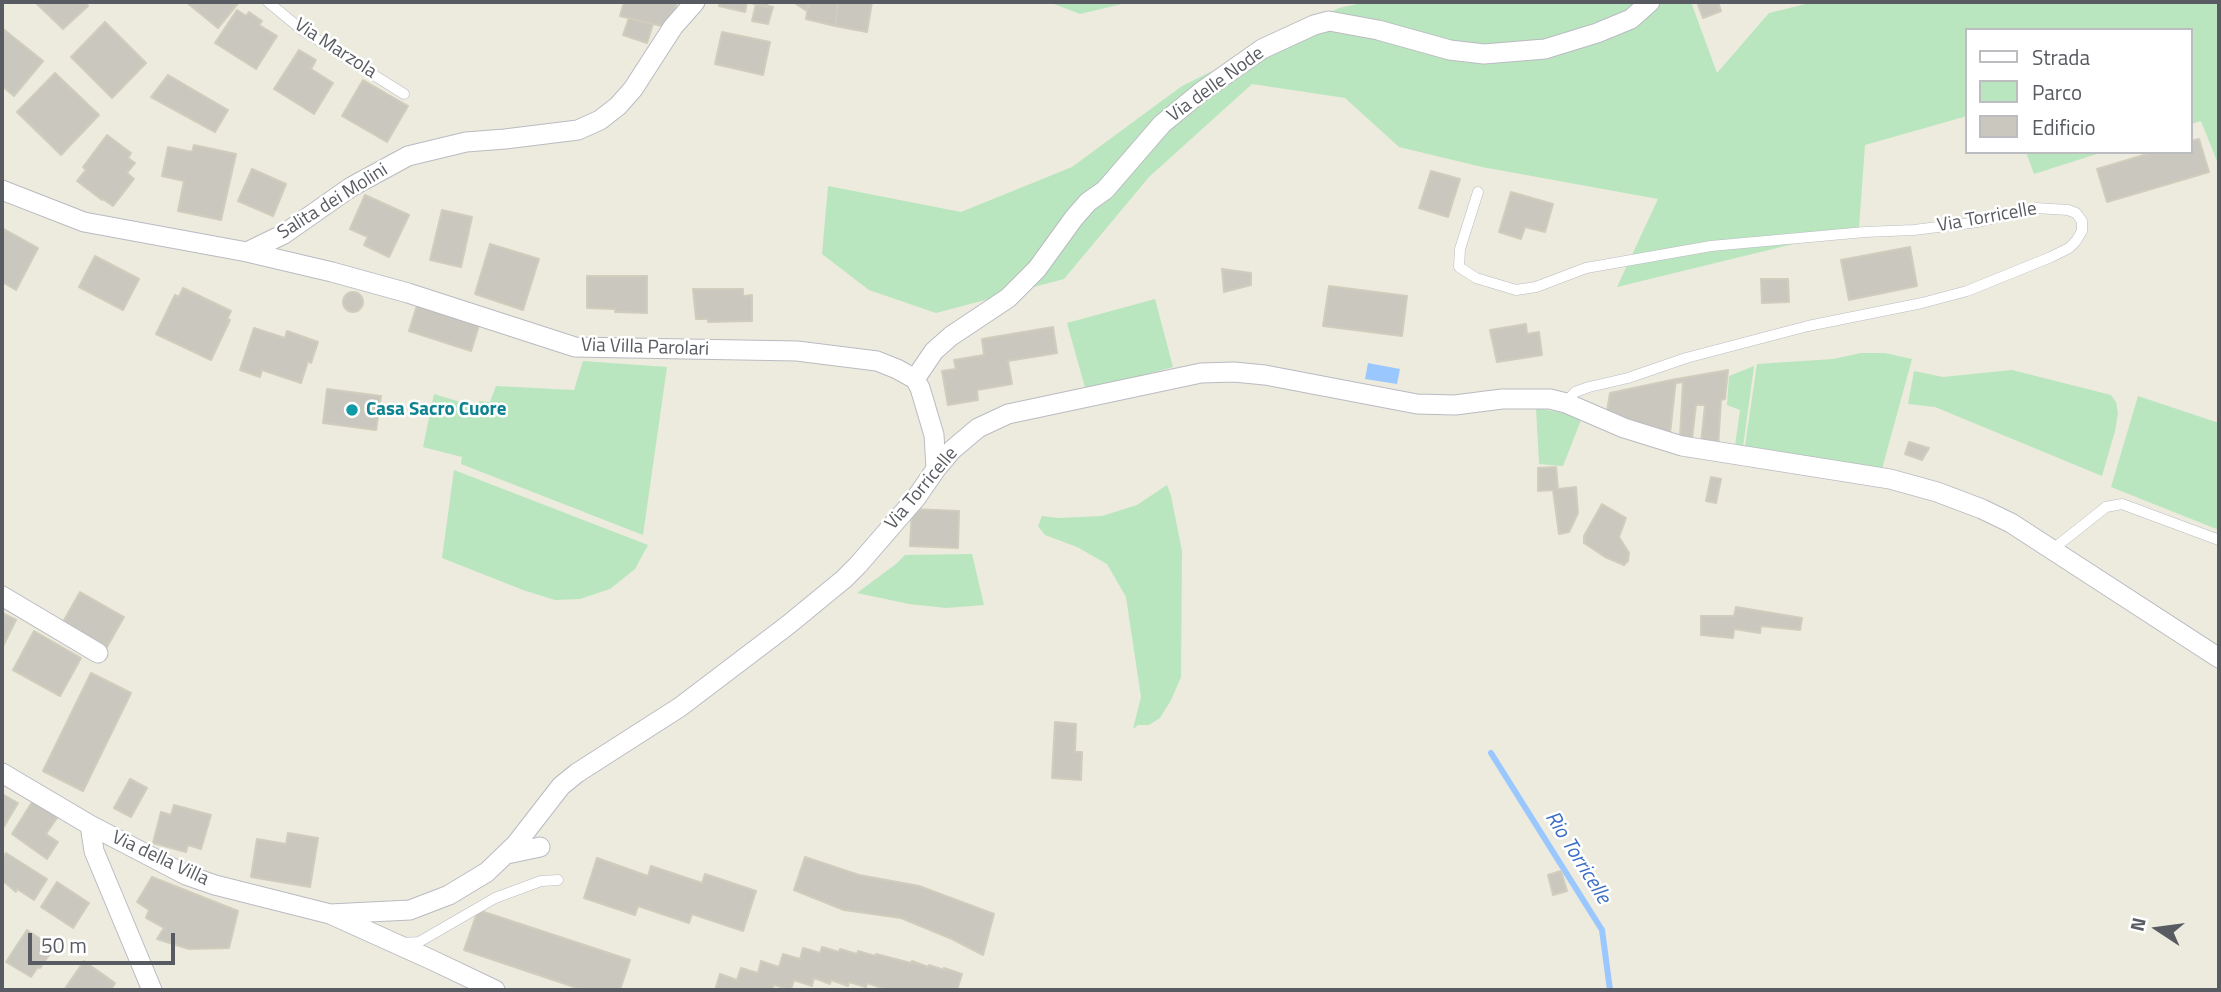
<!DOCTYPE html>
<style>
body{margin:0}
#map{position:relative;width:2221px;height:992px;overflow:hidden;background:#ecebde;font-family:"Titillium Web",sans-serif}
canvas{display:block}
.frame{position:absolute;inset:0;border:4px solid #585b61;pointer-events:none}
.legend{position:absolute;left:1965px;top:28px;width:228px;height:126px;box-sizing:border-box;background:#fff;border:2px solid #bcbdc0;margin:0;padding:9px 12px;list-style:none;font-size:21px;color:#585b61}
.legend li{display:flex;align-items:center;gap:14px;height:35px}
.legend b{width:35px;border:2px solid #bcbdc0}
.north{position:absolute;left:2123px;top:894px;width:70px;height:70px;-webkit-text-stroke:5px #fff;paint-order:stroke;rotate:283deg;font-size:19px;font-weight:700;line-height:28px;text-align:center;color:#585b61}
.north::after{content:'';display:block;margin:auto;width:24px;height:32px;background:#585b61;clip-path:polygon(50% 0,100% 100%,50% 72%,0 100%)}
.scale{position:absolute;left:28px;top:933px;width:147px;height:32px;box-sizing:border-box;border:4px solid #585b61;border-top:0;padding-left:9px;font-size:21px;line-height:24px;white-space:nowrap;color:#585b61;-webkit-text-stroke:5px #fff;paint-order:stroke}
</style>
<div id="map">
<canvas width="2221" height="992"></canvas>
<div class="frame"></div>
<ul class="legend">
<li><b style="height:9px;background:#fff"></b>Strada</li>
<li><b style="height:19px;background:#b9e6be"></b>Parco</li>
<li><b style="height:19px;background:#c9c7be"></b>Edificio</li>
</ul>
<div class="north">N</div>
<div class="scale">50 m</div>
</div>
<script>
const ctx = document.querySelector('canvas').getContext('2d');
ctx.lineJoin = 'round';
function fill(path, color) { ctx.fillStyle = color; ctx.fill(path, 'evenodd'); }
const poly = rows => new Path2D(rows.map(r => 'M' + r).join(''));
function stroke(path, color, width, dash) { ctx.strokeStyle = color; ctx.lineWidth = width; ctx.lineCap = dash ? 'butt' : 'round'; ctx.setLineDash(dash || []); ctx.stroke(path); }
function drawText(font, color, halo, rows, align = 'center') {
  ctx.font = font + ' "Titillium Web",sans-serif'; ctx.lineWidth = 5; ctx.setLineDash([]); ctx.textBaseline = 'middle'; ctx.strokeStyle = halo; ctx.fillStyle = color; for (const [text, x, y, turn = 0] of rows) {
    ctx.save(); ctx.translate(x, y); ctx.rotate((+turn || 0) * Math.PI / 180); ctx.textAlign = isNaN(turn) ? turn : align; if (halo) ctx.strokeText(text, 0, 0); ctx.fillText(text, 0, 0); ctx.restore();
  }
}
fill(poly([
 [1049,2,1130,2,1080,14],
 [1366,2,1691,2,1717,73,1769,13,1814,2,2219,2,2219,166,2201,121,2191,124,2191,30,1967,30,1967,116,1865,145,1859,228,1617,287,1658,199,1482,167,1399,147,1345,98,1252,84,1149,177,1064,279,936,313,869,290,822,254,828,186,961,212,1072,167,1182,86,1339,8],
 [2026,152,2103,152,2034,174],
 [1155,299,1173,367,1086,391,1067,323],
 [1861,353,1885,353,1912,359,1882,469,1745,446,1757,364,1833,359],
 [583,361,667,367,643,535,461,464,462,457,423,447,434,394,477,407,479,401,490,402,496,386,574,390],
 [1754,366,1743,447,1735,446,1740,410,1727,405,1729,376],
 [2012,370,2111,395,2116,402,2118,413,2115,431,2102,476,1935,407,1908,404,1914,371,1943,377],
 [2138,396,2219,423,2219,530,2111,487],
 [1536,408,1570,414,1581,420,1563,466,1539,464],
 [454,470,648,545,635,569,610,589,580,599,555,600,523,590,442,558],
 [1167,485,1171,496,1182,551,1181,677,1171,700,1160,718,1149,725,1138,725,1133,729,1141,697,1126,597,1107,564,1077,547,1045,535,1038,526,1042,516,1058,518,1102,516,1137,505],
 [972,554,984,605,946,608,909,604,857,593,896,564,905,555]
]), '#b9e6be');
fill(poly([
 [1368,363,1400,369,1397,384,1365,379]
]), '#9bc7ff');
stroke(poly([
 [1491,753,1602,930,1610,990]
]), '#9bc7ff', 6);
const building = poly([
 [35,2,86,2,88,6,63,29,35,2],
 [186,2,239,2,218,28,186,2],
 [624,2,677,2,670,28,620,16,624,2],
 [720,2,747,2,745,12,719,6,720,2],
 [746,2,768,2,767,7,746,2],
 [793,2,809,2,807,11,793,2],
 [809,2,838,2,835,26,806,19,809,2],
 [838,2,872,2,867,32,835,26,838,2],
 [1697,2,1718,2,1721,11,1703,18,1697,2],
 [756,4,773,7,768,24,752,21,756,4],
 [237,10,246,16,249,12,262,21,259,25,277,36,256,69,215,43,237,10],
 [629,18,653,24,647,43,623,35,629,18],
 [105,22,146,63,112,98,71,57,105,22],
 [2,28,43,61,14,96,2,86,2,28],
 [722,32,770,42,763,75,715,64,722,32],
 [299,50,316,60,311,69,333,83,314,114,274,89,299,50],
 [55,73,99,115,61,155,17,112,55,73],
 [168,75,228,110,215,132,151,97,168,75],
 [363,80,408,106,387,142,342,116,363,80],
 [107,135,131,153,128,158,135,163,127,173,134,179,113,206,103,199,102,200,77,181,86,170,83,167,107,135],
 [2199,139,2209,172,2107,202,2097,169,2154,152,2191,152,2191,141,2199,139],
 [194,145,236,154,221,220,178,211,184,181,162,176,168,147,192,152,194,145],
 [252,169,286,184,273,216,238,201,252,169],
 [1431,171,1460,179,1448,217,1419,208,1431,171],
 [1511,192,1553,204,1545,232,1525,227,1521,239,1499,232,1511,192],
 [365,195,409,215,389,257,364,245,368,237,350,229,365,195],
 [442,210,472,217,461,267,430,260,442,210],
 [2,228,38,248,16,290,2,282,2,228],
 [490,244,539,259,523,310,475,294,490,244],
 [1910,247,1917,286,1849,300,1841,260,1910,247],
 [95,256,139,279,123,310,79,287,95,256],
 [1222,269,1251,273,1251,285,1224,292,1222,269],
 [587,276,647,276,647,313,615,312,615,309,587,308,587,276],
 [1761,279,1788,279,1789,302,1762,303,1761,279],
 [1329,286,1407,296,1402,336,1323,326,1329,286],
 [183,288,231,311,227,319,230,320,211,360,156,334,175,295,179,297,183,288],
 [693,289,743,289,743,296,752,295,752,321,708,322,708,319,696,319,693,289],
 '343 302a10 10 0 1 1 20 0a10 10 0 1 1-20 0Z',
 [418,302,480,322,471,351,409,331,418,302],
 [1526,324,1527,334,1539,332,1542,355,1497,362,1490,330,1526,324],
 [1053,327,1057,353,1008,361,1012,384,977,390,978,400,948,405,942,371,956,369,954,360,984,355,982,339,1053,327],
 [254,328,285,338,287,331,318,342,311,363,308,361,301,383,262,370,260,377,240,370,254,328],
 [1728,370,1725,399,1721,400,1718,448,1701,443,1705,405,1696,405,1692,439,1680,437,1683,382,1676,383,1677,379,1728,370],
 [1676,379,1670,434,1634,422,1607,411,1610,393,1676,379],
 [327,389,381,396,376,430,323,423,327,389],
 [1909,442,1929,448,1922,460,1905,454,1909,442],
 [1556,467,1558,489,1576,487,1578,513,1569,532,1559,534,1553,490,1538,491,1538,468,1556,467],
 [1711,477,1721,479,1716,503,1706,501,1711,477],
 [1602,504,1626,518,1619,537,1629,553,1628,561,1624,565,1605,557,1584,543,1584,536,1602,504],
 [912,509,959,511,958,548,910,546,912,509],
 [80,592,124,617,107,647,63,622,80,592],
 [1736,607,1802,618,1800,630,1761,626,1760,633,1734,629,1733,638,1701,635,1701,616,1734,616,1736,607],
 [2,613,16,620,2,648,2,613],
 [34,631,81,658,60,696,13,670,34,631],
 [91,673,131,693,83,791,43,771,91,673],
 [1055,722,1076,724,1075,752,1082,752,1081,780,1052,778,1055,722],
 [130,779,147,788,131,817,114,808,130,779],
 [2,794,18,803,2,830,2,794],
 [34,799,59,815,46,834,58,842,47,859,12,834,34,799],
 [174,805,211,815,201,849,188,845,186,852,153,843,161,812,171,815,174,805],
 [288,833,318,838,310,887,251,877,257,839,286,844,288,833],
 [6,853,47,879,34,900,17,889,16,892,2,880,2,859,6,853],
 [805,857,859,875,919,886,994,914,983,955,952,939,901,918,844,910,794,890,805,857],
 [597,858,648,876,651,866,702,883,705,874,756,891,743,931,692,914,689,923,638,906,635,915,584,898,597,858],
 [1561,871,1567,891,1553,895,1548,875,1561,871],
 [152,877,238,911,229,948,189,949,157,939,164,928,146,918,149,910,137,902,152,877],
 [57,882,89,903,73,928,41,907,57,882],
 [478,910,630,960,620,990,583,990,464,950,478,910],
 [27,930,54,948,40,968,38,967,31,977,6,962,27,930],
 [822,947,839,952,840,949,857,954,858,951,875,956,876,954,911,963,912,961,928,967,929,965,944,970,944,968,962,974,957,990,888,990,867,983,866,987,849,982,848,986,831,980,830,984,814,978,812,986,794,980,791,990,774,985,772,990,715,990,720,974,737,980,741,968,758,973,761,961,779,967,783,954,800,959,803,948,820,953,822,947],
 [84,961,115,983,111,990,64,990,84,961]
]);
fill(building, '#c9c7be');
stroke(building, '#d1cdbd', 2);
const lane = poly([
 [268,2,302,30,404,94],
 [1478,192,1460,249,1459,267,1476,278,1516,290,1536,287,1586,268,1711,246,1865,232,1914,230,1978,222,2036,208,2068,210,2076,213,2082,221,2082,231,2076,241,2069,248,2051,257,1967,291,1922,303,1808,326,1686,358,1628,378,1589,387,1575,392,1566,403],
 [2053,549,2106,507,2122,504,2219,540],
 [404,943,419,942,495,898,541,881,558,880]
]);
const street = poly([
 [2,190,84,222,247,252,332,272,408,293,575,347,797,351,877,361,897,369,915,379,920,388,934,435,936,469],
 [247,252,284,234,351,187,408,156,466,142,505,139,578,130,600,120,618,106,633,89,673,27,695,2],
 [915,379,934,351,951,336,1008,298,1037,269,1074,218,1088,202,1105,190,1162,124,1201,92,1262,49,1314,25,1329,21,1378,30,1450,50,1484,54,1545,49,1597,33,1631,19,1650,2],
 [2,596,98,653],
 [2,773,90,825,186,875,215,885,330,914,432,960,495,990],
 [90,825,94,851,152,990],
 [507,854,540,847],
 [330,914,410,910,449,895,487,872,516,844,561,786,577,773,680,707,788,625,844,579,858,565,916,498,936,469,952,450,978,428,1008,414,1201,373,1234,372,1265,375,1417,404,1455,405,1502,399,1550,399,1566,403,1624,428,1682,446,1890,479,1937,492,1982,509,2011,523,2219,658]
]);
stroke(lane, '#babbc2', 11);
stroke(street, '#babbc2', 21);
stroke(lane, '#fff', 10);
stroke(street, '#fff', 19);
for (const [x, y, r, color] of [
 [352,410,7,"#0f9aa8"]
]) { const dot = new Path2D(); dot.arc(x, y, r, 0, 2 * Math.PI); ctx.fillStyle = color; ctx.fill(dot); stroke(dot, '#fff', 2.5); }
drawText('19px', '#585b61', '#fff', [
 ["Via Marzola",335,49,33],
 ["Via delle Node",1216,85,-36],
 ["Salita dei Molini",333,202,-32],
 ["Via Torricelle",1987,218,-10],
 ["Via Villa Parolari",645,348,2],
 ["Via Torricelle",922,489,-50],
 ["Via della Villa",160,859,25]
]);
drawText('bold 19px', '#0d838f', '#fff', [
 ["Casa Sacro Cuore",366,410]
], 'left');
drawText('italic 21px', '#396dc7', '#fff', [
 ["Rio Torricelle",1577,858,58]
]);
</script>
